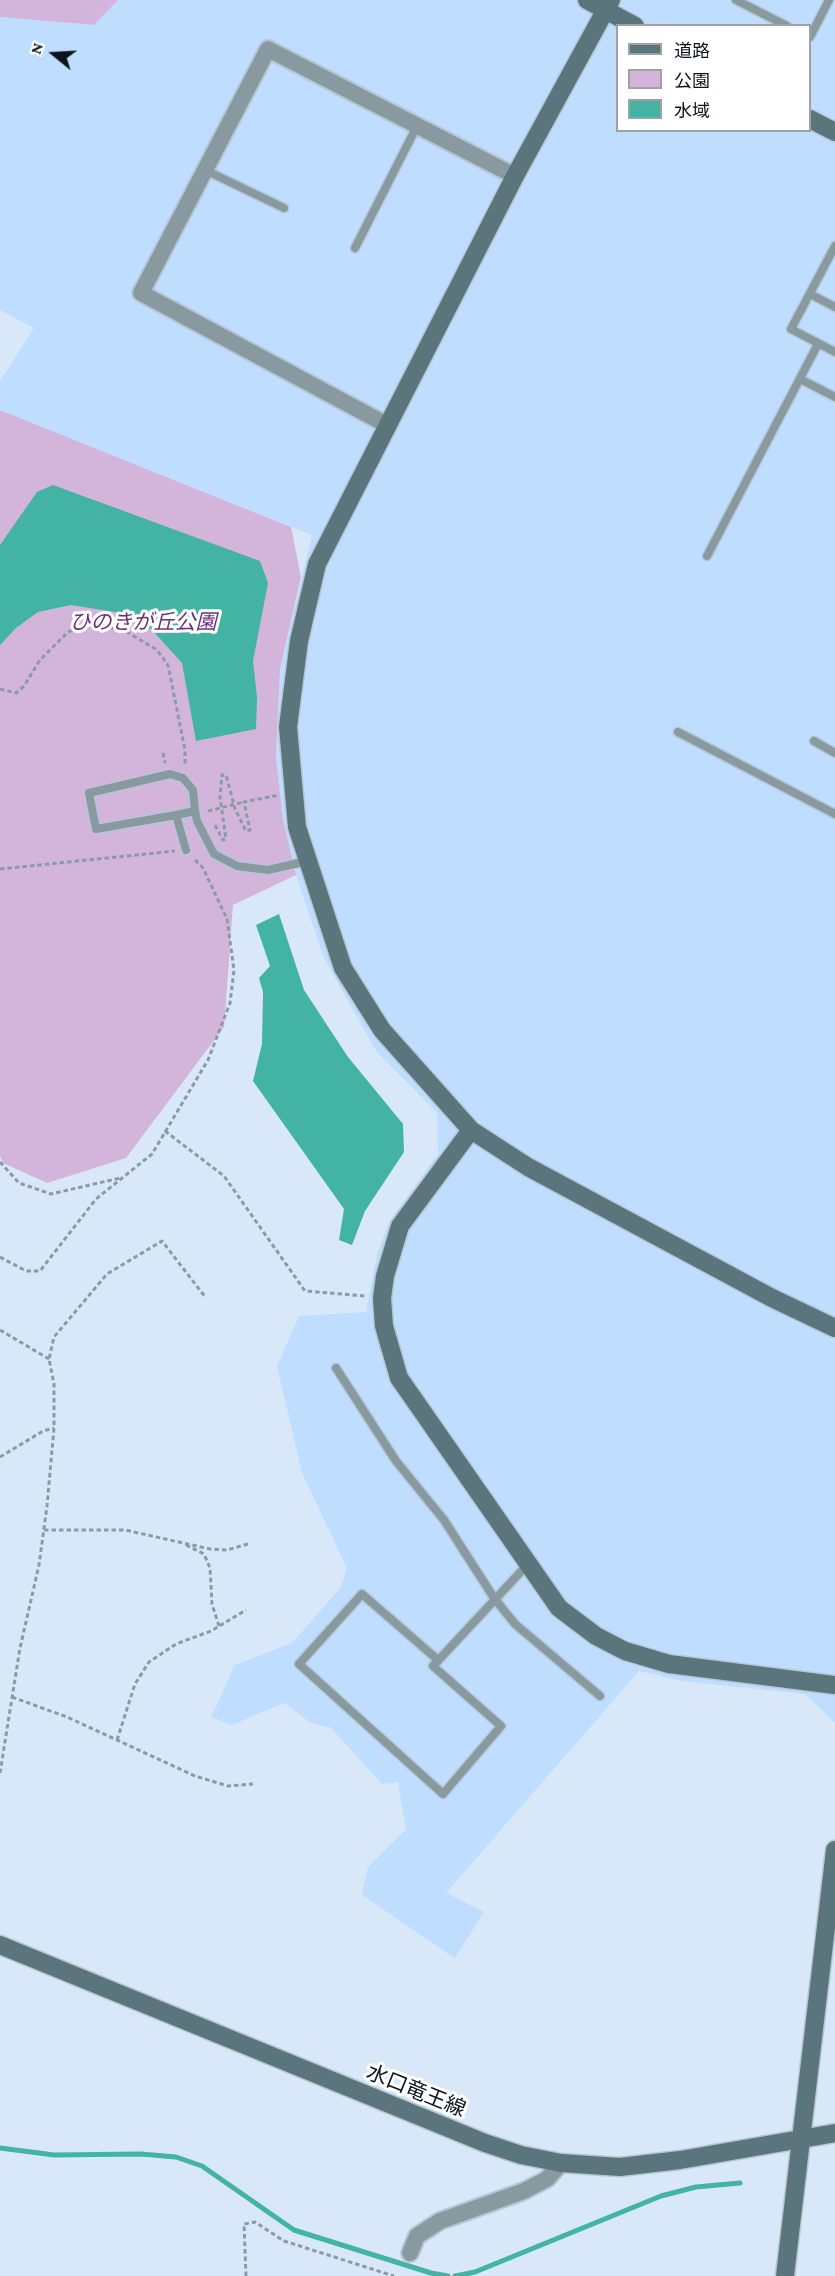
<!DOCTYPE html>
<meta charset="utf-8">
<style>
body{margin:0}
#map{position:relative;width:835px;height:2276px;overflow:hidden;background:#d8e8f9;font-family:"Crimson Pro","Noto Sans JP",serif}
canvas{display:block}
.legend{position:absolute;left:616px;top:24px;width:195px;height:108px;box-sizing:border-box;background:#fff;border:2px solid #9da1a5;margin:0;padding:8px 10px;list-style:none;font-size:18px;color:#0b141e}
.legend li{display:flex;align-items:center;gap:12px;height:30px}
.legend b{width:30px;border:2px solid #9da1a5}
.north{position:absolute;left:24px;top:24px;width:60px;height:60px;-webkit-text-stroke:4px #fff;paint-order:stroke;rotate:288deg;font-size:16px;font-weight:700;line-height:24px;text-align:center;color:#0b141e}
.north::after{content:'';display:block;margin:auto;width:21px;height:27px;background:#0b141e;clip-path:polygon(50% 0,100% 100%,50% 72%,0 100%)}
</style>
<div id="map">
<canvas width="835" height="2276"></canvas>
<ul class="legend">
<li><b style="height:8px;background:#5b757c"></b>道路</li>
<li><b style="height:16px;background:#d3b5db"></b>公園</li>
<li><b style="height:16px;background:#43b3a3"></b>水域</li>
</ul>
<div class="north">N</div>
</div>
<script>
const ctx = document.querySelector('canvas').getContext('2d');
ctx.lineJoin = 'round';
function fill(path, color) { ctx.fillStyle = color; ctx.fill(path, 'evenodd'); }
const poly = rows => new Path2D(rows.map(r => 'M' + r).join(''));
function stroke(path, color, width, dash) { ctx.strokeStyle = color; ctx.lineWidth = width; ctx.lineCap = dash ? 'butt' : 'round'; ctx.setLineDash(dash || []); ctx.stroke(path); }
function drawText(font, color, halo, rows, align = 'center') {
  ctx.font = font + ' "Crimson Pro","Noto Sans JP",serif'; ctx.lineWidth = 6; ctx.setLineDash([]); ctx.textBaseline = 'middle'; ctx.strokeStyle = halo; ctx.fillStyle = color; for (const [text, x, y, turn = 0] of rows) {
    ctx.save(); ctx.translate(x, y); ctx.rotate((+turn || 0) * Math.PI / 180); ctx.textAlign = isNaN(turn) ? turn : align; if (halo) ctx.strokeText(text, 0, 0); ctx.fillText(text, 0, 0); ctx.restore();
  }
}
fill(poly([
 [118,0,835,0,835,1723,805,1694,682,1681,639,1671,446,1893,484,1912,455,1958,362,1895,368,1867,406,1829,398,1782,382,1784,331,1728,311,1723,284,1703,232,1725,211,1717,235,1665,292,1643,341,1587,347,1568,302,1473,277,1366,299,1316,366,1312,377,1254,389,1222,438,1154,437,1113,376,1051,324,958,296,875,283,819,276,758,280,669,312,535,0,410,0,381,34,328,0,310,0,17,94,25],
 [618,26,810,26,810,130,618,130]
]), '#beddff');
fill(poly([
 [0,0,118,0,94,25,0,17],
 [0,410,291,527,301,577,280,669,276,758,283,819,296,875,233,905,224,1027,126,1158,47,1183,3,1163,0,1156]
]), '#d3b5db');
fill(poly([
 [53,485,260,561,268,583,253,661,257,697,256,729,196,741,182,663,153,631,137,620,115,612,71,605,38,612,16,628,0,645,0,545,37,492],
 [279,914,304,990,348,1057,403,1124,404,1152,365,1211,352,1245,339,1240,344,1209,253,1081,262,1044,263,992,259,978,270,966,256,925]
]), '#43b3a3');
stroke(poly([
 [0,2148,54,2155,141,2154,176,2157,202,2166,294,2230,431,2273,448,2276],
 [455,2276,475,2272,661,2196,696,2187,740,2183]
]), '#43b3a3', 5);
const lane = poly([
 [736,0,787,26],
 [810,37,829,0],
 [205,170,284,208],
 [835,246,791,329,835,352],
 [355,248,417,126],
 [810,294,835,307],
 [800,379,835,397],
 [707,556,818,344],
 [678,732,835,814],
 [814,741,835,753],
 [176,815,96,829,89,793,170,774,183,778,193,790,195,811],
 [186,850,176,815,195,811,197,821,214,854,237,866,268,870,307,861],
 [336,1368,396,1461,444,1520,494,1598,515,1624,600,1696],
 [438,1660,362,1594,299,1664,443,1794,501,1726,433,1666,528,1564]
]);
const street = poly([
 [387,425,141,293,268,49,515,176],
 [410,2253,417,2236,440,2221,524,2191,547,2179,561,2163]
]);
const secondary = poly([
 [587,0,635,26],
 [611,0,515,176,317,564,299,641,288,727,297,827,343,968,382,1030,471,1130,528,1167,772,1298,835,1328],
 [810,119,835,132],
 [471,1130,400,1226,385,1276,382,1298,384,1326,399,1378,413,1398,559,1608,596,1636,625,1651,669,1664,835,1685],
 [0,1945,485,2143,521,2155,561,2163,620,2167,680,2160,835,2133],
 [785,2276,835,1850]
]);
stroke(lane, '#b7c6d6', 11);
stroke(street, '#b7c6d6', 20);
stroke(secondary, '#b7c6d6', 21);
stroke(poly([
 [0,689,16,693,24,686,40,660,68,632,84,626,102,625,127,632,157,650,168,665,185,750,185,766],
 [163,753,165,763],
 [208,811,244,802],
 [215,825,223,840,226,839,220,797,222,775,226,775,235,809,246,831,250,830,244,802,279,795],
 [0,869,175,851],
 [165,1131,224,1176,305,1291,365,1296],
 [0,1162,19,1183,51,1194,120,1178],
 [0,1257,26,1271,40,1271,96,1199,152,1154,208,1060,230,1003,234,970,227,919,203,868,193,858],
 [0,1330,49,1359],
 [0,1457,43,1431,54,1428],
 [44,1530,125,1530,210,1549,227,1550,248,1544],
 [186,1545,204,1554,210,1568,212,1604,219,1626],
 [12,1697,67,1717,195,1776,228,1786,253,1784],
 [117,1740,135,1684,149,1662,176,1644,211,1631,246,1610],
 [0,1773,20,1648,39,1565,47,1506,54,1428,54,1384,49,1359,54,1337,107,1274,162,1241,206,1298],
 [246,2276,244,2224,255,2222,284,2241,394,2276]
]), '#8c9aa8', 3, [4.5, 3]);
stroke(lane, '#889a9f', 8);
stroke(street, '#889a9f', 16);
stroke(secondary, '#5b757c', 18);
drawText('italic 21px', '#6c307b', '#fff', [
 ["ひのきが丘公園",143,623]
]);
drawText('21px', '#0b141e', '#fff', [
 ["水口竜王線",416,2091,22]
]);
</script>
